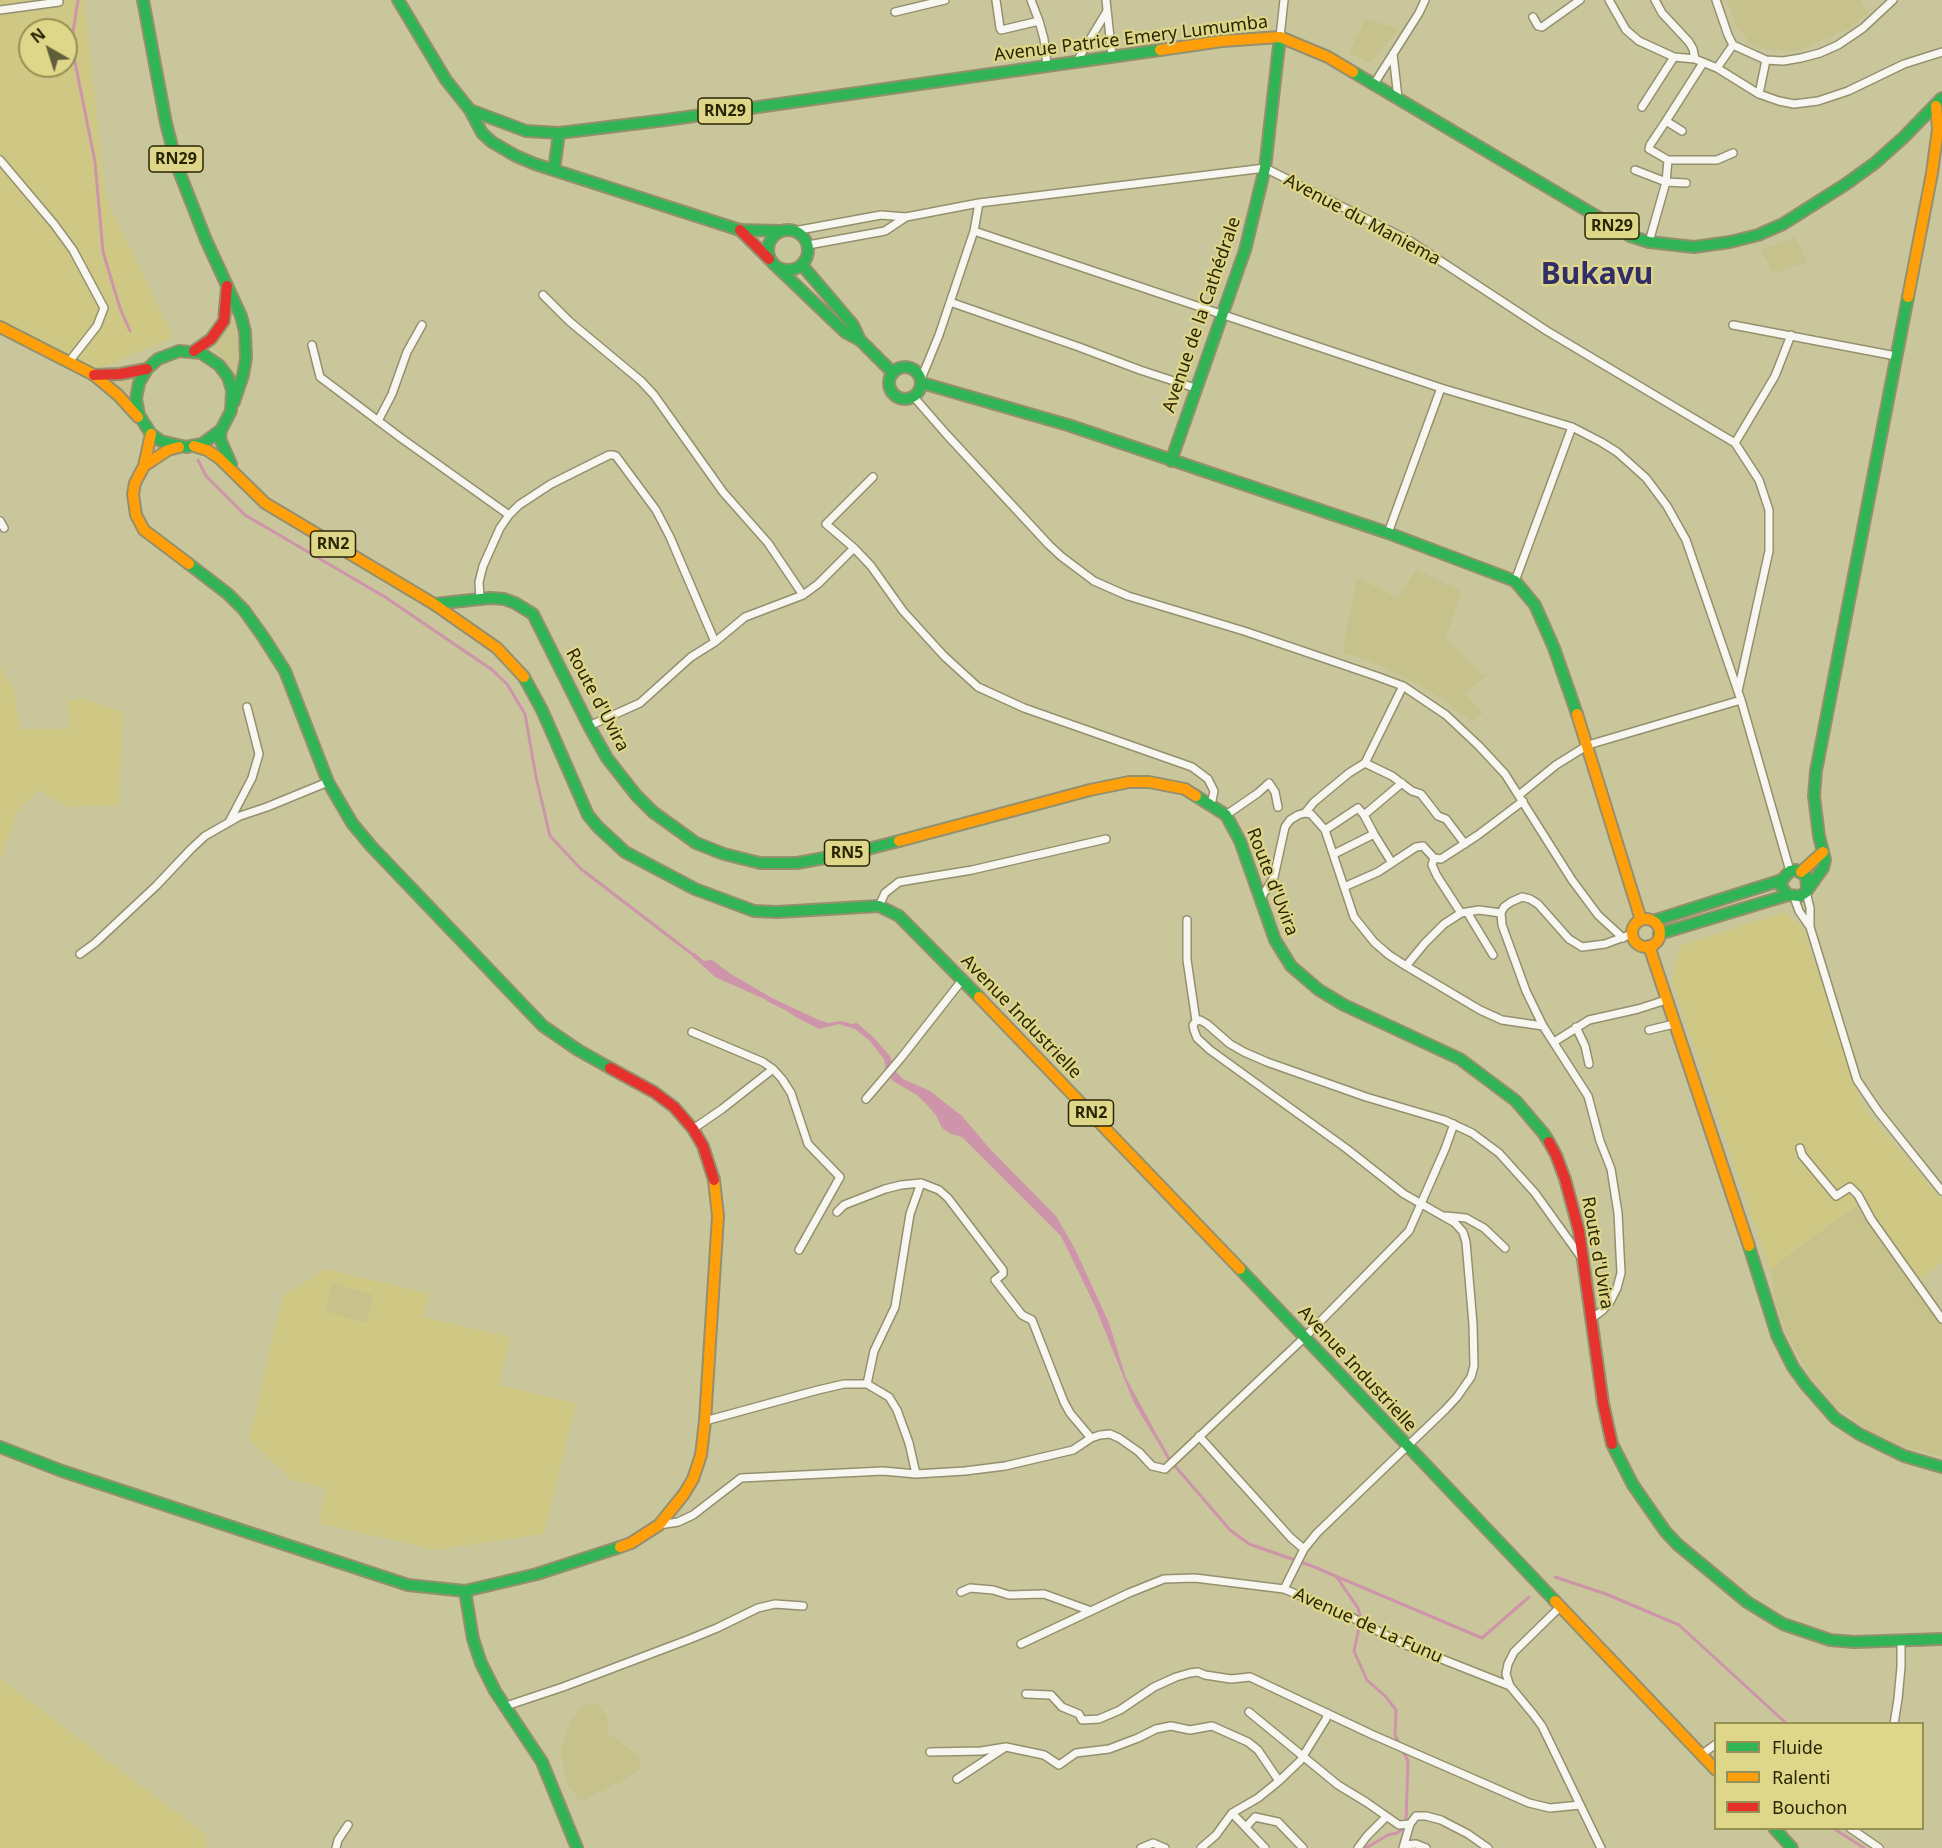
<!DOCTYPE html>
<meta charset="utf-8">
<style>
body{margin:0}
#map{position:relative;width:1942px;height:1848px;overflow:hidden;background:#cac69c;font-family:"Noto Sans",sans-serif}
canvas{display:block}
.legend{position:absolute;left:1714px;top:1722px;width:210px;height:108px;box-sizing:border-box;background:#ded688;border:2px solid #969054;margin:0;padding:8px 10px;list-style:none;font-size:18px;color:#2a2605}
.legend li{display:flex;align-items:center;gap:12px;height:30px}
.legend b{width:30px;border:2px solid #969054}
.north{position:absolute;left:18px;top:18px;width:60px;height:60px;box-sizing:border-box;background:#ded688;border:2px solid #969054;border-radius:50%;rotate:321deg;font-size:16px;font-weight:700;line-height:24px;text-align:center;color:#2a2605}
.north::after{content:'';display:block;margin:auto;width:21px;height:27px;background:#625e3a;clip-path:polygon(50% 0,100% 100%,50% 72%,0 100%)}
</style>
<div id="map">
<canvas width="1942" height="1848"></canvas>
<ul class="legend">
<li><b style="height:8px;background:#30b455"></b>Fluide</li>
<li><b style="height:8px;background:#ff9f0a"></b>Ralenti</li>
<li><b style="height:8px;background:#e5322d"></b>Bouchon</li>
</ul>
<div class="north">N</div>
</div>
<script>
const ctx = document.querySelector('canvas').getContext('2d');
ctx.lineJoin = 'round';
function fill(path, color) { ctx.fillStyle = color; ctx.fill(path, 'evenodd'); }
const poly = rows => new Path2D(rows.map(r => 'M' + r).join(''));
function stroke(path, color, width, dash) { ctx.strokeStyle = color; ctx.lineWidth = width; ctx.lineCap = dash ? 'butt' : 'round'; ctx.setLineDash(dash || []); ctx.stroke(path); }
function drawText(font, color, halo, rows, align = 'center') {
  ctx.font = font + ' "Noto Sans",sans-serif'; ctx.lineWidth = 4.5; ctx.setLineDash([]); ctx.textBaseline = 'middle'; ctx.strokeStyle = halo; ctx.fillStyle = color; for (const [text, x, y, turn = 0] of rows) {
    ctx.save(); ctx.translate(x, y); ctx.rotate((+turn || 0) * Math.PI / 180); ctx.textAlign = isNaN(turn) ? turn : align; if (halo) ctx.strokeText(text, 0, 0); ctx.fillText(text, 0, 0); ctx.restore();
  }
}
fill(poly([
 [0,0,84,0,106,199,173,337,110,365,102,365,94,383,0,332],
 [30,30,66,30,66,66,30,66],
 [0,666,14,689,20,729,70,729,68,700,80,698,123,712,119,805,68,807,38,790,17,812,0,861],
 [1784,912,1803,928,1863,1107,1942,1200,1942,1263,1915,1282,1858,1204,1770,1269,1672,981,1680,946],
 [325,1269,429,1293,423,1317,510,1337,499,1385,576,1403,544,1534,436,1550,318,1523,326,1488,292,1480,249,1439,283,1296],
 [0,1679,205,1834,207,1848,0,1848]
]), '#cfc885');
fill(poly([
 [1727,0,1861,0,1868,14,1848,29,1798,51,1767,49,1750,43,1736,26],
 [1366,18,1398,30,1370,63,1349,52],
 [1795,237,1807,262,1773,274,1761,250],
 [233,319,238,338,239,353,235,378,227,363,211,346,224,333],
 [136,378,132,397,113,384,114,382],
 [1416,569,1461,591,1451,625,1445,637,1483,675,1495,669,1465,693,1483,713,1473,721,1422,686,1370,661,1343,653,1345,637,1357,578,1399,598],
 [1858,1204,1942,1319,1942,1456,1909,1449,1869,1431,1833,1404,1808,1373,1785,1331,1773,1293,1773,1277,1770,1269],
 [333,1283,374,1295,367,1323,325,1311],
 [597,1703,607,1717,608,1733,639,1756,641,1769,627,1778,580,1802,567,1783,560,1750,572,1719,577,1711,586,1705]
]), '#c7c28c');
fill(poly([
 [695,953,704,961,712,960,731,974,772,998,819,1020,828,1023,842,1021,852,1024,857,1023,874,1038,890,1056,895,1071,903,1079,930,1091,962,1116,990,1149,1056,1216,1075,1249,1109,1323,1126,1378,1161,1442,1160,1446,1134,1403,1095,1306,1061,1236,962,1137,951,1134,942,1128,936,1115,926,1104,917,1095,893,1081,886,1072,884,1059,870,1041,855,1029,839,1024,819,1029,794,1016,780,1006,715,977,692,956]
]), '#ce94aa');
stroke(poly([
 [78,0,73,32,73,52,95,162,103,252,120,308,130,331],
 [198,460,206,476,245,515,385,597,491,669,507,684,525,714,536,777,550,836,581,869,696,957],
 [768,1000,784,1008],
 [1159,1441,1169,1459,1230,1530,1249,1544,1312,1566,1482,1638,1529,1597],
 [1336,1576,1358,1608,1361,1619,1354,1651,1367,1680,1386,1697,1396,1710,1395,1735,1408,1761,1406,1822,1404,1828,1397,1833,1388,1835,1366,1848],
 [1555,1577,1606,1594,1679,1625,1787,1724],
 [1833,1828,1864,1848]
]), '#ce94aa', 3);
const street = poly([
 [996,0,1000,28,1001,30,1039,21,1031,0],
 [1106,0,1112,56],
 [1609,0,1626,30,1639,41,1674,57,1695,59,1717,68,1759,94,1779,101,1794,104,1818,101,1848,91,1904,64,1942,52],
 [1655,0,1662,13,1689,42,1693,49,1695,59],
 [1716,0,1728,35,1733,45,1766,60],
 [0,10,59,2],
 [895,12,945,0],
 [1533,17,1538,26,1542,27,1580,0],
 [1039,21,1044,39,1047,65],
 [1280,37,1284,0],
 [1393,54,1398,98],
 [1077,61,1107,11],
 [1717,68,1733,45],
 [1374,84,1419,13,1425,0],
 [1759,94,1766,60,1783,61,1801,58,1820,53,1838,45,1863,28,1893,0],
 [1642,107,1674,57],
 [1666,121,1650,145,1649,149,1668,160,1717,160,1733,153],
 [1682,131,1666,121,1703,63],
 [0,160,54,224,73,250,104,308,97,326,68,363],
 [1635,170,1666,182,1686,183],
 [794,231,881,215,906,217,979,203,1265,168,1410,241,1547,331,1735,443,1759,480,1769,510,1769,551,1738,691],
 [974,231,1441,388,1572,427,1601,442,1617,452,1646,478,1667,506,1686,540,1741,700,1790,871],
 [1649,242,1666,182,1668,160],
 [808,245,885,231,906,217],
 [543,295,569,321,641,381,654,395,723,492,768,543,803,595],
 [950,302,1079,347,1140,370,1195,388],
 [1733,325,1896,356],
 [312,345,320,377,401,438,509,515],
 [921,379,939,335,974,231,979,203],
 [913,396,947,435,1049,545,1062,557,1094,581,1128,596,1244,631,1376,676,1403,686,1446,715,1479,746,1505,774,1572,880,1598,915,1623,938],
 [378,421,392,394,407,352,422,325],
 [1735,443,1775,376,1791,335],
 [0,521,4,528],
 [1388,533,1441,388],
 [854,548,826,524,873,477],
 [1515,581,1572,427],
 [480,599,479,582,483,566,500,528,509,515,519,505,551,484,609,455,613,455,616,456,656,510,670,537,715,642],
 [589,726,640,703,691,657,715,642,745,617,803,595,818,584,854,548,871,566,903,611,944,656,978,687,1024,708,1192,767,1208,779,1214,791,1211,805],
 [1365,763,1392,776,1412,791,1421,794,1438,816,1446,819,1465,844],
 [1519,795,1556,765,1588,745,1741,700],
 [1305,813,1311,814,1325,830,1354,917,1374,942,1389,955,1406,966,1480,1010,1502,1020,1543,1026],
 [1226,815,1258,793,1269,783,1275,792,1278,807],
 [1364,815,1402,783],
 [229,822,252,778,259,754,247,707],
 [1325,830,1358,808,1364,815,1374,834],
 [1334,854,1374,834,1392,863],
 [1434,858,1432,865,1437,876,1461,913],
 [1344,887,1378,872,1416,847,1423,846,1434,858,1441,859,1478,835,1523,801],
 [1806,892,1810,908,1810,927,1857,1080,1878,1111,1942,1191],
 [1794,897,1799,911,1810,927],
 [1261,898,1274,877,1285,827,1290,820,1298,815,1305,813,1314,802,1349,773,1365,763,1403,686],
 [879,906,885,893,899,882,972,870,1106,839],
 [1467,912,1493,955],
 [1187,920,1187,960,1196,1021],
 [80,954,95,943,156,886,191,849,205,836,240,816,267,807,328,782],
 [1406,966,1425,943,1444,924,1461,913,1479,910,1501,913],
 [1576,1027,1585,1046,1589,1064],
 [1649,1030,1674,1024],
 [692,1032,763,1062,773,1069,782,1079,791,1093,808,1144,840,1177,799,1250],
 [1554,1042,1589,1020,1638,1009,1666,1000],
 [866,1099,901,1058,963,979],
 [693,1129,722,1109,773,1069],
 [1800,1148,1802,1155,1836,1196,1850,1187,1858,1195,1871,1219,1942,1319],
 [837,1212,844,1205,885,1189,901,1185,921,1183,939,1190,948,1198,1003,1270,1003,1274,995,1280,1022,1315,1032,1320,1064,1402,1070,1413,1091,1438],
 [1446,1216,1466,1218,1484,1228,1505,1248],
 [1592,1318,1602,1311,1610,1302,1617,1288,1621,1273,1618,1213,1611,1169,1600,1141,1588,1096,1543,1026,1526,991,1502,925,1501,913,1504,907,1511,902,1522,897,1530,899,1538,904,1569,939,1582,947,1605,944,1632,934],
 [867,1384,874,1351,895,1307,910,1214,921,1183],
 [705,1421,818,1390,844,1384,867,1384,889,1397,897,1410,909,1443,916,1474],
 [1199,1436,1291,1538,1304,1549],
 [659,1525,678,1522,693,1515,741,1478,883,1471,916,1474,965,1471,1005,1466,1073,1450,1091,1438,1100,1435,1110,1434,1119,1438,1139,1452,1152,1466,1165,1469,1305,1337,1409,1231,1445,1149,1454,1124],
 [1284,1589,1304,1549,1317,1533,1445,1410,1457,1397,1471,1377,1474,1366,1473,1324,1466,1242,1463,1232,1455,1223,1404,1194,1347,1149,1210,1050,1197,1038,1194,1030,1193,1025,1196,1021,1200,1020,1207,1024,1230,1044,1244,1052,1267,1062,1366,1097,1444,1120,1472,1133,1499,1153,1535,1193,1581,1257],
 [961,1592,970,1588,993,1590,1009,1595,1044,1594,1091,1611],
 [1560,1607,1514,1652,1508,1664,1506,1674,1510,1686,1533,1714,1542,1726,1601,1848],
 [1021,1644,1129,1593,1164,1579,1195,1578,1284,1589,1351,1617,1401,1643,1510,1686],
 [1026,1694,1051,1695,1062,1707,1079,1714,1082,1720,1099,1719,1120,1710,1154,1687,1176,1677,1190,1673,1198,1672,1205,1675,1231,1679,1250,1677,1373,1735,1529,1803,1550,1808,1580,1805],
 [506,1706,563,1687,690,1639,717,1628,758,1608,775,1604,803,1606],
 [1249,1712,1338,1785,1366,1802,1399,1825,1410,1824,1416,1816,1426,1816,1441,1820,1468,1834,1488,1848],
 [1894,1724,1898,1699,1901,1667,1901,1641],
 [930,1752,981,1751,1006,1747,1044,1755,1059,1765,1076,1753,1109,1749,1138,1738,1156,1729,1171,1726,1190,1730,1212,1726,1248,1742,1258,1750,1279,1781],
 [1701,1755,1716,1744],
 [957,1779,1004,1748],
 [1232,1813,1265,1848],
 [1246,1827,1255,1817,1278,1822,1303,1848],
 [1850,1828,1879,1848],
 [1404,1845,1416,1844,1426,1848],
 [336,1848,338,1840,348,1825],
 [1141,1848,1153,1843,1165,1848],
 [1201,1848,1216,1835,1232,1813,1258,1798,1279,1781,1300,1761,1326,1719,1327,1713],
 [1358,1848,1367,1836,1386,1817],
 [1403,1848,1410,1824]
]);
const fast = poly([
 [143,0,166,123,177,166,206,240,241,316,245,332,246,358,243,375,234,402],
 [398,0,446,80,470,110,526,131,559,133,666,120,1160,50],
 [1353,72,1630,236,1649,242,1694,247,1730,242,1758,235,1783,224,1846,184,1875,163,1904,137,1942,98],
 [470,110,482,133,492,142,516,156,535,164,740,230,782,231],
 [554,170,559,133],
 '768 250a20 20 0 1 1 40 0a20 20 0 1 1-40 0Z',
 [802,265,853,325,860,340],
 [777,267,845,332,860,340,893,373],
 '889 383a16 16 0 1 1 32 0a16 16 0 1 1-32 0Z',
 [922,383,1068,425,1388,533,1515,581,1535,605,1554,648,1577,714],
 [221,430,202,444,186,447,161,441,151,434,139,415,136,399,139,383,147,369,158,359,179,351,201,353,219,365,228,377,232,390,231,411,221,430,220,439,231,464],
 [1171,461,1245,250,1265,168,1280,37],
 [189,564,228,594,244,610,264,638,285,671,328,782,352,823,371,846,543,1026,578,1050,610,1068],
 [434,604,490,598,504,599,515,603,533,614,589,726,607,758,636,795,653,812,696,843,724,854,760,863,797,863,852,853,899,841],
 [524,677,542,710,588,815,598,827,625,852,695,889,754,911,777,912,879,906,899,916,979,997],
 [1196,796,1226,815,1240,841,1275,940,1291,966,1319,990,1344,1005,1460,1059,1516,1101,1544,1134,1549,1142],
 [1788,895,1781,886,1782,880,1790,871,1796,870,1806,876,1807,888],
 [1653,921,1782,880],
 [1659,934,1788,895,1800,896,1806,892,1823,868,1825,860,1819,836,1814,796,1816,771,1908,297],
 [1749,1246,1777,1335,1793,1367,1806,1385,1835,1418,1859,1434,1904,1456,1942,1467],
 [1240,1269,1555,1601],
 [1612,1444,1633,1485,1665,1531,1677,1544,1747,1602,1783,1624,1830,1640,1854,1642,1942,1639],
 [0,1447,62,1471,408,1585,465,1591,537,1574,620,1547],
 [465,1591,473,1639,481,1663,495,1691,542,1762,577,1848],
 [1774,1828,1792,1848]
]);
const slow = poly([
 [1160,50,1222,41,1280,37,1328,57,1353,72],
 [1908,297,1932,173,1938,129,1936,106],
 [0,327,94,375,118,395,138,417],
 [151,434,144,466,135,483,133,494,136,515,144,530,189,564],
 [194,446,207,450,219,458,265,503,434,604,497,648,524,677],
 [144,466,168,450,179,447],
 [1577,714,1641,920],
 [899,841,1090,790,1129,782,1149,782,1185,789,1196,796],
 [1801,872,1823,852],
 '1632 933a14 14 0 1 1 28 0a14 14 0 1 1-28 0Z',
 [1649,946,1749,1246],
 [979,997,1240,1269],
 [620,1547,631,1543,659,1525,684,1494,693,1479,701,1455,705,1421,718,1216,714,1180],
 [1555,1601,1716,1770]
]);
const jam = poly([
 [740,230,769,259],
 [194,351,211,339,224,321,227,286],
 [94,375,120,374,147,369],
 [610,1068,654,1092,674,1107,693,1129,703,1146,714,1180],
 [1549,1142,1556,1155,1565,1179,1579,1231,1603,1403,1612,1444]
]);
stroke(street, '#94906e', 10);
stroke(fast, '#94906e', 14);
stroke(slow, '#94906e', 14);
stroke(jam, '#94906e', 14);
stroke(street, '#f7f6f0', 7);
stroke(fast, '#30b455', 10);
stroke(slow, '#ff9f0a', 10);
stroke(jam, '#e5322d', 10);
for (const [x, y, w] of [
 [725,111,54],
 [176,159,54],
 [1612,226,54],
 [333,544,45],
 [847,853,45],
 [1091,1113,45]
]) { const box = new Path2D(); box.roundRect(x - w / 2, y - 13, w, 26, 4.5); ctx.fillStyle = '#ded688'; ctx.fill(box); stroke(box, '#2a2605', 1.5); }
drawText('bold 16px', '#2a2605', null, [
 ["RN29",725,111],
 ["RN29",176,159],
 ["RN29",1612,226],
 ["RN2",333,544],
 ["RN5",847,853],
 ["RN2",1091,1113]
]);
drawText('18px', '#2a2605', '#ded688', [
 ["Avenue Patrice Emery Lumumba",1131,39,-7],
 ["Avenue du Maniema",1362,220,28],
 ["Avenue de la Cathédrale",1202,315,-71],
 ["Route d'Uvira",597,700,62],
 ["Route d'Uvira",1272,882,69],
 ["Avenue Industrielle",1021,1017,46],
 ["Route d'Uvira",1597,1253,80],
 ["Avenue Industrielle",1357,1369,47],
 ["Avenue de La Funu",1368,1626,24]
]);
drawText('bold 30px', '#312d68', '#ded688', [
 ["Bukavu",1597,275]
]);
</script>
